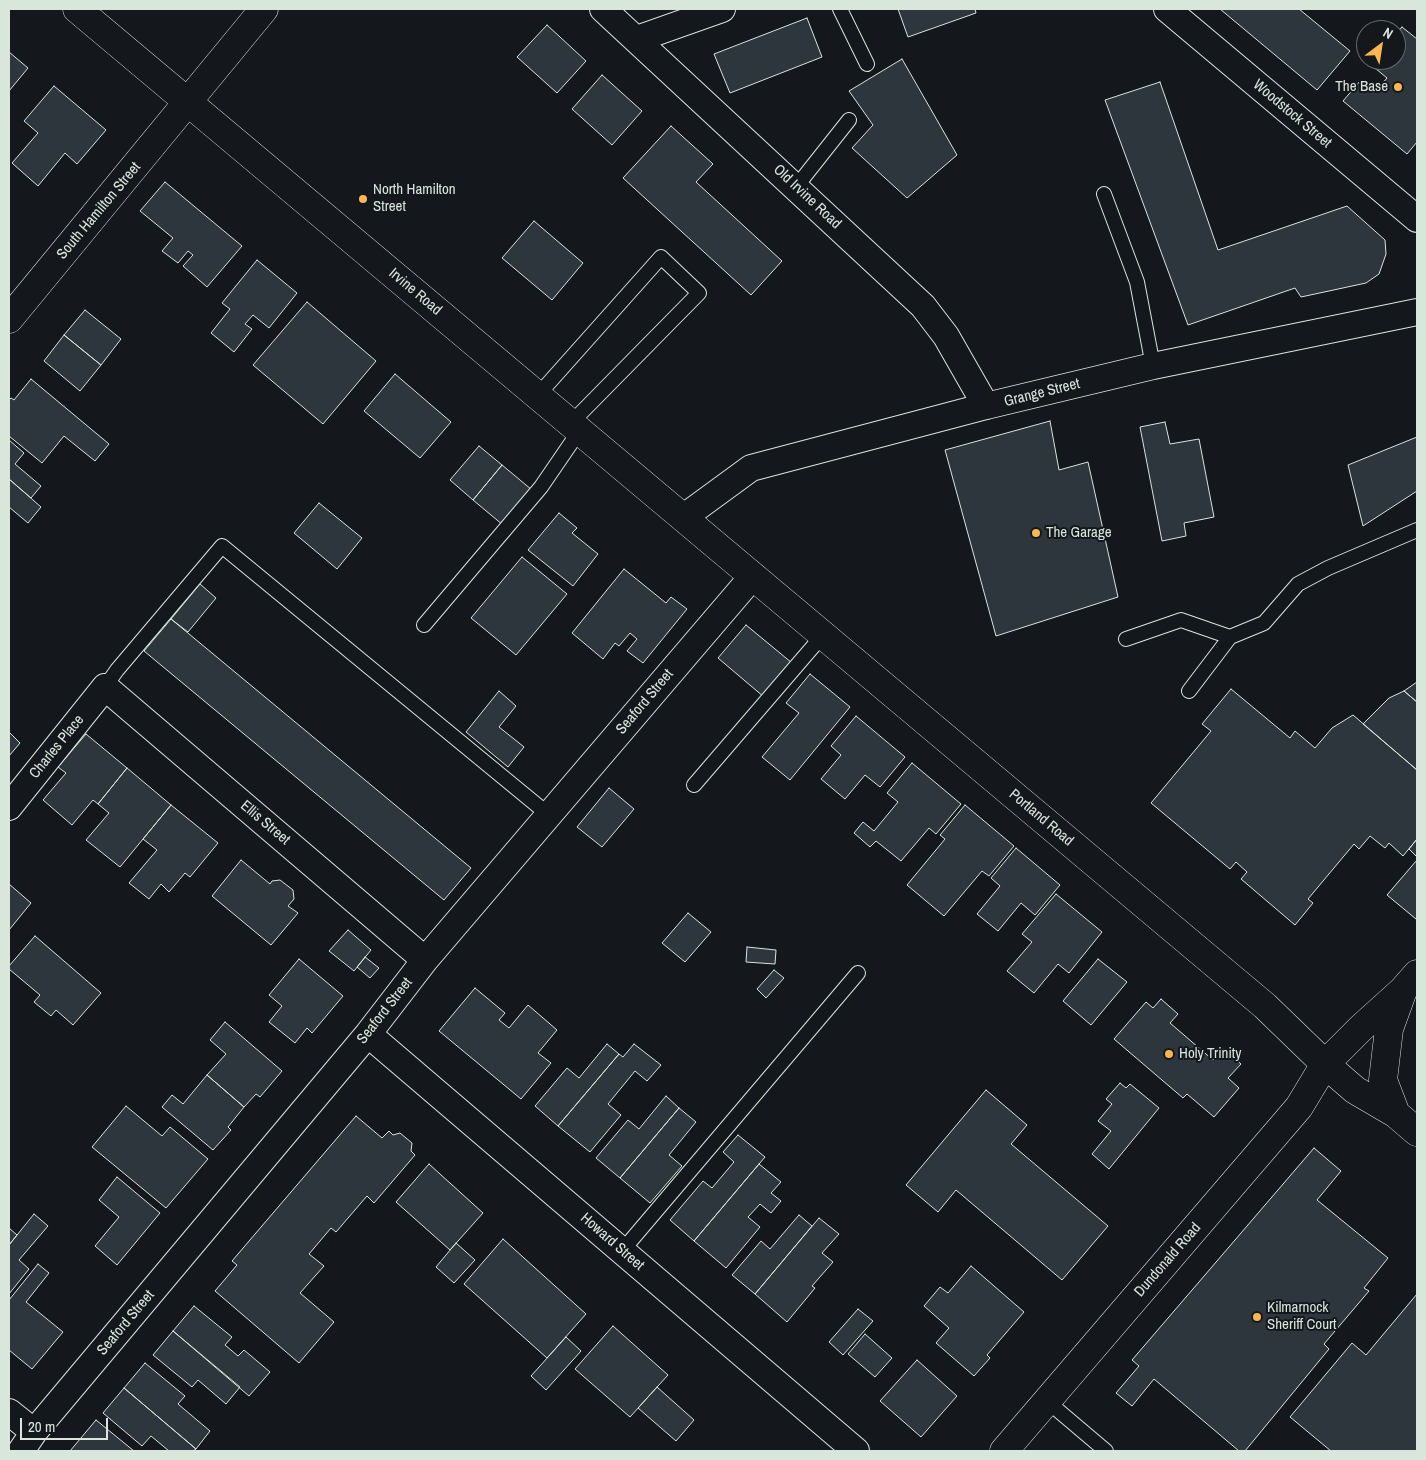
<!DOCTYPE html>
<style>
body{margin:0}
#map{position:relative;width:1426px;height:1460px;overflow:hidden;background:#14181c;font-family:"Archivo Narrow",sans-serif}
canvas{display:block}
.frame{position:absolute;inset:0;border:10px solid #d8e6dc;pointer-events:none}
.north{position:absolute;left:1356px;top:20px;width:50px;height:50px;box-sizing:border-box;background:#14181c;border:1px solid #626a69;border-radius:50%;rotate:31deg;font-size:14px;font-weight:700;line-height:20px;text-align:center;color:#d8e6dc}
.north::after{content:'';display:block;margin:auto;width:18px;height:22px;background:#ffb74d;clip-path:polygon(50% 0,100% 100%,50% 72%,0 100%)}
.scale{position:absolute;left:20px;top:1418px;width:88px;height:22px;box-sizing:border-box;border:2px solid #d8e6dc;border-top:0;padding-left:6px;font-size:15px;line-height:18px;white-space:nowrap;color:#d8e6dc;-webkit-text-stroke:4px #14181c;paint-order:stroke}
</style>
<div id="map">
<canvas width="1426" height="1460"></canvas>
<div class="frame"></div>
<div class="north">N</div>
<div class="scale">20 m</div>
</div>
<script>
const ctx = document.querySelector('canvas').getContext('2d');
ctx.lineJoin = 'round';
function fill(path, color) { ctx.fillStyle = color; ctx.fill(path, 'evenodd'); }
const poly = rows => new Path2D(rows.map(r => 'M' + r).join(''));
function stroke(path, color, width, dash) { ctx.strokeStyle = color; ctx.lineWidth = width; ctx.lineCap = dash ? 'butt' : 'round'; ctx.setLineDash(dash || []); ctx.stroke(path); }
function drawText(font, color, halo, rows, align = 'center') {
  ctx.font = font + ' "Archivo Narrow",sans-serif'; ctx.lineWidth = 4; ctx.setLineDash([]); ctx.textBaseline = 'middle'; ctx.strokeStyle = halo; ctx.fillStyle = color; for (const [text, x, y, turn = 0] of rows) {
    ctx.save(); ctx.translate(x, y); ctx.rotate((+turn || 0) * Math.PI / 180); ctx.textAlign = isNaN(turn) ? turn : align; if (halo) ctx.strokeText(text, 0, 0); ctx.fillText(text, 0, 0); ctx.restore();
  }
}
const building = poly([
 [898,9,975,9,976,13,908,37,898,9],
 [1220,9,1299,9,1350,51,1317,90,1220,9],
 [807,18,822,57,730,93,714,54,807,18],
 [547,25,586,61,557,93,517,57,547,25],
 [1402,27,1417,39,1417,142,1407,154,1343,101,1360,81,1374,93,1387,78,1370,64,1374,60,1396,60,1396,34,1402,27],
 [9,52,28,68,9,91,9,52],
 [902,59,957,155,907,198,852,148,873,125,849,91,902,59],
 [602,75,642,111,612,145,572,109,602,75],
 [1160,82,1218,250,1347,206,1385,240,1386,254,1379,274,1366,283,1301,297,1295,288,1188,325,1105,100,1160,82],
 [54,86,106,130,77,164,65,153,38,186,12,163,38,133,24,121,54,86],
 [671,126,713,164,696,182,782,261,751,295,623,178,671,126],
 [165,182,242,246,207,287,183,266,193,255,188,251,178,263,162,251,173,238,140,211,165,182],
 [534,221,583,263,552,300,502,258,534,221],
 [257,260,297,293,269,328,253,315,245,324,252,329,234,352,211,333,230,309,222,303,257,260],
 [307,302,376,361,323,424,253,365,307,302],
 [85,310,121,339,101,365,64,335,85,310],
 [64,335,101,365,80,391,44,361,64,335],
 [395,374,451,422,420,458,364,411,395,374],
 [31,379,109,444,95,461,64,436,42,463,9,436,9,400,11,398,14,400,31,379],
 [1050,421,1059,470,1088,462,1118,597,996,636,945,450,1050,421],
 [1165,422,1170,444,1199,439,1214,517,1184,523,1186,536,1162,541,1140,427,1165,422],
 [1417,437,1417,491,1363,526,1348,465,1417,437],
 [9,440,24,453,15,464,41,486,31,498,9,479,9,440],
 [479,446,502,465,473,500,450,480,479,446],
 [502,465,532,490,503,525,473,500,502,465],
 [9,479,41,507,28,523,9,507,9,479],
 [319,503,362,538,337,569,294,533,319,503],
 [559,513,577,528,572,533,598,554,573,586,528,550,559,513],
 [522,557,567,594,516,655,471,618,522,557],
 [624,569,666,603,671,597,687,609,643,663,627,651,637,639,630,633,619,646,615,643,603,659,572,633,624,569],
 [200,584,216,598,188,632,171,619,200,584],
 [171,619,471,868,444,900,144,651,171,619],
 [746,625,792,663,764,697,718,658,746,625],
 [810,674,850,707,790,780,762,757,799,713,786,703,810,674],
 [1417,682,1417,702,1404,691,1417,682],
 [1231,689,1290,738,1295,731,1315,748,1332,728,1353,715,1417,770,1417,839,1403,856,1389,843,1385,848,1370,836,1359,849,1354,844,1308,899,1313,903,1295,925,1241,879,1247,872,1236,862,1230,869,1151,803,1211,731,1202,724,1231,689],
 [499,691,516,706,499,727,524,747,508,767,466,732,499,691],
 [1404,691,1417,702,1417,770,1363,724,1389,698,1404,691],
 [856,716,905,757,880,787,865,775,845,799,821,779,841,755,831,746,856,716],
 [9,732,20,743,9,756,9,732],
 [86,734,127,768,98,804,93,800,72,825,43,800,66,773,58,767,86,734],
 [912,763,961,804,936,834,929,828,901,861,876,841,870,847,854,833,863,822,874,831,898,802,887,793,912,763],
 [127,768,171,805,120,867,86,840,109,813,98,804,127,768],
 [609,788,634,809,602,847,577,827,609,788],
 [171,805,218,843,190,877,185,873,169,892,161,884,149,899,129,883,157,850,143,839,171,805],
 [965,805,1014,846,989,876,982,871,944,916,907,885,945,839,940,835,965,805],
 [1417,839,1417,857,1409,849,1417,839],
 [1016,848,1060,885,1035,915,1021,903,998,931,977,914,1000,886,991,878,1016,848],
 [241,860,270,884,272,881,280,880,293,890,294,899,288,906,298,913,271,945,212,896,241,860],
 [1417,860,1417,917,1416,919,1387,895,1417,860],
 [9,884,31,903,9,930,9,884],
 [1056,894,1102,932,1069,973,1058,964,1034,993,1007,971,1032,942,1022,934,1056,894],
 [688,913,711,932,685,962,662,943,688,913],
 [348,930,371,950,354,971,329,951,348,930],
 [35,936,101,993,73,1025,56,1010,51,1016,34,1002,40,995,9,969,9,966,35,936],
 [747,947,776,950,775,964,746,962,747,947],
 [365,957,379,968,370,978,357,967,365,957],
 [299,959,343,996,312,1033,307,1028,295,1043,269,1022,282,1006,269,995,299,959],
 [1098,959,1127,982,1091,1025,1063,1001,1098,959],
 [774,970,784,978,766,998,757,989,774,970],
 [475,988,505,1013,499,1020,509,1028,528,1005,557,1030,538,1053,551,1063,521,1099,439,1031,475,988],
 [1161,999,1178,1014,1170,1023,1213,1060,1223,1048,1241,1064,1228,1078,1239,1088,1214,1117,1187,1094,1183,1098,1114,1039,1146,1002,1153,1008,1161,999],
 [225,1022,282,1071,260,1097,256,1094,244,1107,207,1075,226,1054,210,1040,225,1022],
 [607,1044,619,1054,558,1126,535,1106,567,1068,579,1078,607,1044],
 [634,1044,661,1065,647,1081,635,1071,608,1104,621,1115,590,1152,558,1126,619,1054,623,1057,634,1044],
 [207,1075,244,1107,228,1127,231,1130,213,1150,162,1107,172,1095,183,1104,207,1075],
 [1120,1083,1126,1088,1130,1084,1159,1108,1109,1169,1092,1154,1111,1131,1098,1121,1112,1104,1106,1099,1120,1083],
 [986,1090,1027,1125,1011,1144,1108,1226,1062,1280,956,1190,938,1212,906,1185,986,1090],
 [666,1096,679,1108,620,1178,596,1158,628,1120,639,1129,666,1096],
 [126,1106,162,1136,170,1127,208,1159,166,1208,92,1147,126,1106],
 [679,1108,696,1122,669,1155,682,1166,650,1203,620,1178,679,1108],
 [356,1116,382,1138,389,1131,393,1135,400,1133,412,1143,411,1151,415,1155,374,1203,367,1196,336,1232,331,1228,309,1254,324,1266,300,1293,334,1322,299,1363,215,1291,237,1265,232,1261,356,1116],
 [738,1135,765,1157,694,1241,670,1220,703,1181,712,1188,734,1162,723,1152,738,1135],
 [1314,1148,1341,1171,1317,1200,1388,1258,1364,1288,1369,1291,1324,1344,1329,1349,1245,1451,1239,1451,1154,1379,1132,1406,1116,1393,1139,1366,1132,1360,1314,1148],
 [429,1164,483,1213,450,1250,396,1202,429,1164],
 [759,1164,781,1182,771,1193,781,1201,771,1213,760,1204,748,1217,760,1227,726,1268,694,1241,759,1164],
 [117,1177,160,1213,117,1265,95,1246,119,1217,99,1200,117,1177],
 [34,1214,48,1226,19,1260,29,1269,9,1294,9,1245,34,1214],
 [799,1215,812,1226,755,1294,732,1275,761,1241,770,1249,799,1215],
 [819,1218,839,1234,822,1253,833,1262,812,1286,815,1288,787,1322,755,1294,819,1218],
 [9,1228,17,1235,9,1245,9,1228],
 [503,1239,586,1314,547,1358,464,1284,503,1239],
 [456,1243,475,1260,454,1283,436,1267,456,1243],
 [38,1264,49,1273,26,1302,63,1332,32,1369,9,1350,9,1300,38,1264],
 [971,1266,1024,1312,987,1355,990,1358,974,1376,936,1343,949,1328,924,1306,940,1287,948,1293,971,1266],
 [1417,1294,1417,1451,1331,1451,1290,1417,1352,1343,1366,1355,1417,1294],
 [194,1306,232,1337,225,1345,238,1356,244,1350,270,1372,249,1396,173,1331,194,1306],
 [858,1309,873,1321,843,1355,829,1342,858,1309],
 [613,1326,668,1375,630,1417,575,1369,613,1326],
 [173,1331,240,1387,226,1404,198,1380,192,1387,153,1355,173,1331],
 [865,1334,892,1358,875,1377,848,1354,865,1334],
 [566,1337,581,1351,546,1390,531,1376,566,1337],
 [917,1360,957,1396,921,1437,880,1401,917,1360],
 [145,1363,185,1396,178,1404,210,1431,196,1449,124,1388,145,1363],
 [657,1387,694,1420,676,1441,638,1408,657,1387],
 [124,1388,196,1449,193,1451,169,1451,151,1436,142,1446,103,1413,124,1388],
 [96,1420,134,1451,70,1451,96,1420]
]);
fill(building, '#2c363c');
stroke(building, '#d8e6dc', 1);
const lane = poly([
 [840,9,867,64],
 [796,187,849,120],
 [1104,194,1137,282,1153,366],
 [538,395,661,257,699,293,571,423],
 [424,625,541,487,580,430],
 [1126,639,1181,620,1230,637],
 [105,687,117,670,222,546,549,815],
 [1189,691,1230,637,1264,623,1298,584,1328,568,1417,530],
 [694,785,823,635],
 [622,1251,858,973],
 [1047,1401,1106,1451]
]);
const street = poly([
 [603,9,923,306,946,336,986,406],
 [1167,9,1417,219],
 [637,39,722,9],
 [684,517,751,468,986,406,1153,366,1417,312],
 [9,807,105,687,425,960],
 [368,1034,856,1451],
 [9,1412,34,1432],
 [21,1451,34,1432,368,1034,425,960,753,576]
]);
const secondary = poly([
 [77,9,1265,1006,1325,1064],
 [9,319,264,9]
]);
const primary = poly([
 [1325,1064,1355,1090,1396,1114,1417,1132],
 [1396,1114,1383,1080,1389,1029,1402,993],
 [1004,1451,1299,1107,1325,1064,1361,1028,1402,991,1417,974]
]);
stroke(lane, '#d8e6dc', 16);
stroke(street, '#d8e6dc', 28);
stroke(secondary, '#d8e6dc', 29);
stroke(primary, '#d8e6dc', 29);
stroke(lane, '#14181c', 14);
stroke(street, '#14181c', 26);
stroke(secondary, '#14181c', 28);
stroke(primary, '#14181c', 28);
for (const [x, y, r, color] of [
 [1398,87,5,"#ffb74d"],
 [363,199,5,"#ffb74d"],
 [1036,533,5,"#ffb74d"],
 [1169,1054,5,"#ffb74d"],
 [1257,1317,5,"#ffb74d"]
]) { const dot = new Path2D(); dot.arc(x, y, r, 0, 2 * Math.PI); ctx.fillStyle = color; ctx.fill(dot); stroke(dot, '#14181c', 2); }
drawText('15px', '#d8e6dc', '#14181c', [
 ["The Base",1388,87,"right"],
 ["North Hamilton",373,190],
 ["Street",373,207],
 ["The Garage",1046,533],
 ["Holy Trinity",1179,1054],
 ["Kilmarnock",1267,1308],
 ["Sheriff Court",1267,1325]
], 'left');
drawText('15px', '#d8e6dc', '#14181c', [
 ["Woodstock Street",1292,114,40],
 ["Old Irvine Road",807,197,43],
 ["South Hamilton Street",99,211,-50],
 ["Irvine Road",415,292,40],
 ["Grange Street",1042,393,-14],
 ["Seaford Street",645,702,-50],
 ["Charles Place",57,747,-51],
 ["Portland Road",1041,818,40],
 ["Ellis Street",265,823,40],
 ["Seaford Street",385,1011,-52],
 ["Howard Street",612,1242,41],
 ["Dundonald Road",1168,1260,-49],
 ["Seaford Street",126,1323,-50]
]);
</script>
